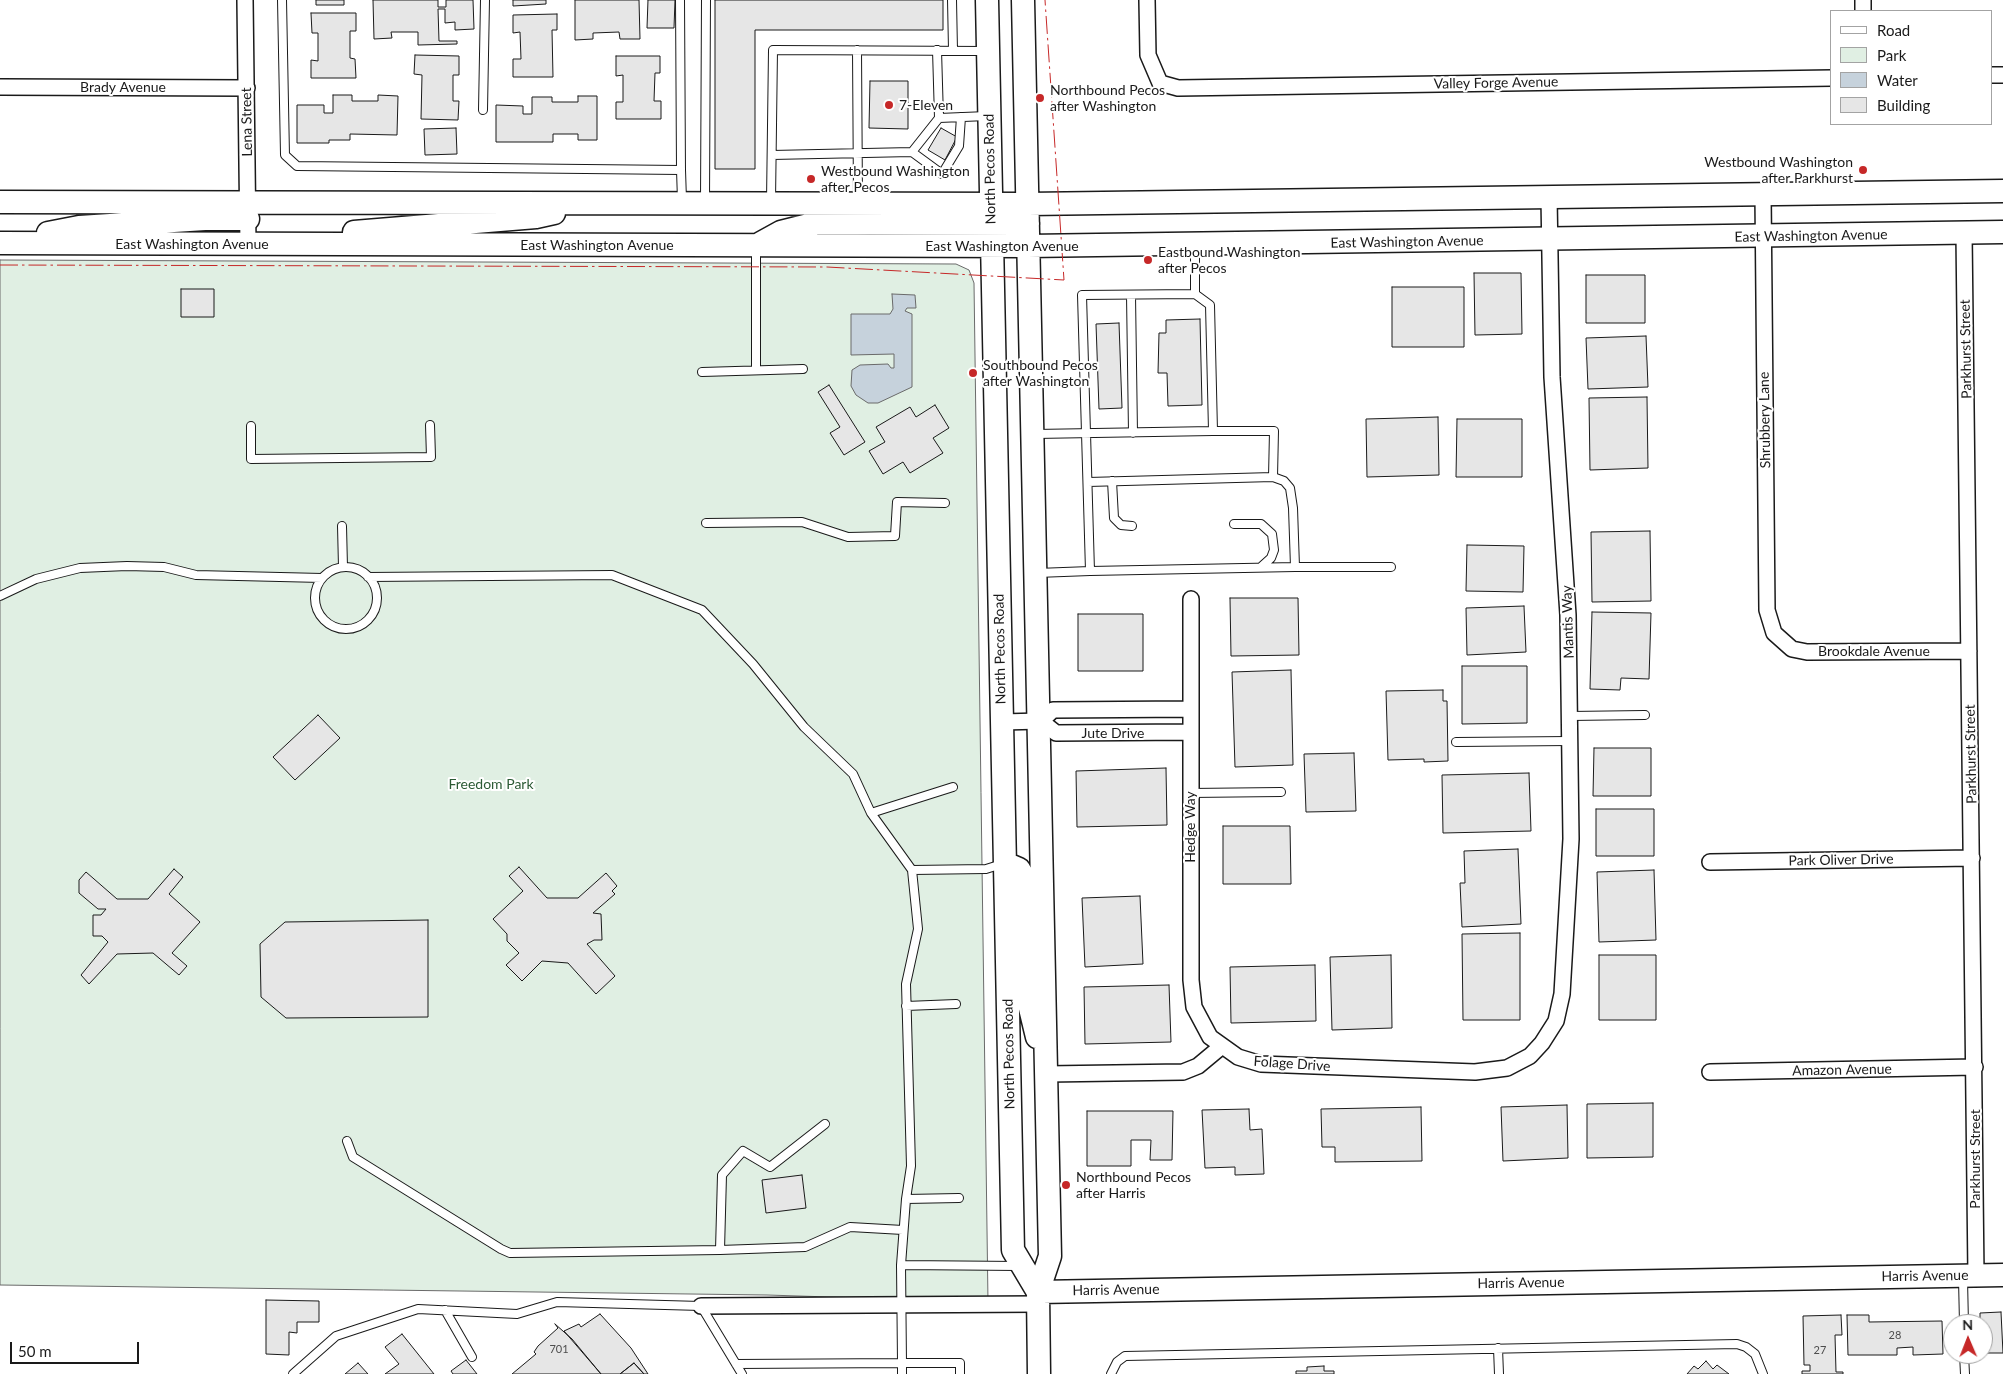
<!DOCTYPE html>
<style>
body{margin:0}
#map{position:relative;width:2003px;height:1374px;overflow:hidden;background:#fff;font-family:Lato,sans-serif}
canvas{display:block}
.legend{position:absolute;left:1830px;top:10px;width:162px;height:115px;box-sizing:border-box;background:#fff;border:1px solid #a3a3a3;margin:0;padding:6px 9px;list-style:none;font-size:15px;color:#1a1a1a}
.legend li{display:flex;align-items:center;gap:10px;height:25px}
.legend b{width:25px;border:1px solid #a3a3a3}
.north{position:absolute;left:1943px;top:1314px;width:50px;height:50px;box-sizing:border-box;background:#fff;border:1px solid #a3a3a3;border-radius:50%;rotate:359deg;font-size:14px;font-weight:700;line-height:20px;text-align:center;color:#1a1a1a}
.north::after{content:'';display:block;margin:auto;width:18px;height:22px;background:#c62828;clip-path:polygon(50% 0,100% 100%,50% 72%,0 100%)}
.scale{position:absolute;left:10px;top:1342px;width:129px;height:22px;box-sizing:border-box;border:2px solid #1a1a1a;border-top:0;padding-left:6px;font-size:15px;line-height:18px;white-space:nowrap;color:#1a1a1a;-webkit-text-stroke:4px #fff;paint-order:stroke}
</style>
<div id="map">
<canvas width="2003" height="1374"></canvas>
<ul class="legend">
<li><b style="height:6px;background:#fff"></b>Road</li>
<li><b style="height:14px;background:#e0efe3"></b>Park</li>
<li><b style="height:14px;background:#c6d2dc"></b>Water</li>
<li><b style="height:14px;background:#e6e6e6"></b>Building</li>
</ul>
<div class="north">N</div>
<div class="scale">50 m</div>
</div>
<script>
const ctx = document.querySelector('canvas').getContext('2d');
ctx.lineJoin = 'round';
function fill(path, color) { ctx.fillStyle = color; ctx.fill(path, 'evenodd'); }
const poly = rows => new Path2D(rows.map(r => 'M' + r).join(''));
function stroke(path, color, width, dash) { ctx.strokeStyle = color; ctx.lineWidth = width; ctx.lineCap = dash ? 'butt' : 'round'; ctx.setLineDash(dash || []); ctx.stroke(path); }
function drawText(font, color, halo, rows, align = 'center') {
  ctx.font = font + ' Lato,sans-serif'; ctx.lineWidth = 4; ctx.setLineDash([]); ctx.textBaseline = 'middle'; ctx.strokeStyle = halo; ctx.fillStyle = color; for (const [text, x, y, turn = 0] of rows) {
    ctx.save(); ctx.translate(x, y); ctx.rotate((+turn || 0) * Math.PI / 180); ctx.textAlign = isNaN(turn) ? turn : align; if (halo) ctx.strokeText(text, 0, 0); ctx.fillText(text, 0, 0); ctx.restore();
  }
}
const green = poly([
 [0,260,956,264,969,270,974,283,988,1302,767,1295,0,1285,0,260]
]);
fill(green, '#e0efe3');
stroke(green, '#6a6a6a', 1);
const water = poly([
 [892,294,915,295,916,308,907,308,905,311,912,314,912,387,878,403,868,403,856,395,851,386,852,370,860,365,888,364,891,368,894,368,894,354,851,355,851,314,890,314,893,309,892,294]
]);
fill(water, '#c6d2dc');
stroke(water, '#6a6a6a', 1);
const building = poly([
 [316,0,344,0,344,5,316,5,316,0],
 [373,0,438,0,438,7,446,7,446,0,473,0,474,29,455,30,455,22,445,23,445,9,438,9,439,41,457,41,457,44,418,45,418,32,391,32,392,38,374,39,373,0],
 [513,0,546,0,546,4,513,6,513,0],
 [575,0,639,0,640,39,620,39,619,32,593,33,593,39,575,40,575,0],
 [648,0,675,0,674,28,647,28,648,0],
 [715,0,943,0,943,30,755,30,755,169,715,169,715,0],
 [311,13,356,13,356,31,350,31,350,58,355,59,356,78,311,78,311,60,318,61,318,33,312,33,311,13],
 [557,14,557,30,552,30,553,77,513,77,513,59,521,59,520,32,513,33,513,15,557,14],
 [415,55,459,56,459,75,453,75,453,101,459,101,458,120,421,119,422,75,414,74,415,55],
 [616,56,660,56,660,73,655,73,654,101,661,101,661,119,616,119,616,102,623,102,623,75,616,76,616,56],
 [870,81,908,81,908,129,869,128,870,81],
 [333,95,352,95,352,101,378,101,378,95,398,96,397,135,350,134,350,140,329,140,329,143,297,143,297,105,324,105,324,113,333,113,333,95],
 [578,96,597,96,597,140,578,140,578,134,553,134,553,142,496,142,496,105,523,106,523,114,532,114,532,97,552,97,552,102,578,102,578,96],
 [456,128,457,154,425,155,424,129,456,128],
 [941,128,957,137,945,160,928,150,941,128],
 [1474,273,1521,273,1522,334,1475,335,1474,273],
 [1586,275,1645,275,1645,323,1586,323,1586,275],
 [1392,287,1464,287,1464,347,1392,347,1392,287],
 [181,289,214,289,214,317,181,317,181,289],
 [1200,319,1202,405,1168,406,1167,373,1158,373,1159,333,1166,333,1166,320,1200,319],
 [1119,323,1122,408,1099,409,1096,324,1119,323],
 [1646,336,1648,387,1588,389,1586,338,1646,336],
 [829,385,865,442,844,455,830,433,840,427,818,392,829,385],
 [1647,397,1648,468,1590,470,1589,398,1647,397],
 [935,405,949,428,933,438,943,453,910,473,903,462,883,474,869,451,885,442,876,427,910,407,916,417,935,405],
 [1438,417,1439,475,1367,477,1366,419,1438,417],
 [1457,419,1522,419,1522,477,1456,477,1457,419],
 [1650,531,1651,601,1592,602,1591,532,1650,531],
 [1467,545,1524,546,1523,592,1466,591,1467,545],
 [1230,598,1298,598,1299,655,1231,656,1230,598],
 [1524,606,1526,652,1467,655,1466,608,1524,606],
 [1592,612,1651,613,1649,679,1621,678,1620,690,1590,689,1592,612],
 [1078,614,1143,614,1143,671,1078,671,1078,614],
 [1462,666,1527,666,1527,723,1462,724,1462,666],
 [1291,670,1293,765,1235,767,1232,672,1291,670],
 [1443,690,1443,701,1447,701,1448,761,1424,762,1424,759,1388,760,1386,691,1443,690],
 [318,715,340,738,295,780,273,757,318,715],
 [1594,748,1651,748,1651,796,1593,796,1594,748],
 [1354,753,1356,811,1306,812,1304,754,1354,753],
 [1166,768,1167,825,1077,827,1076,771,1166,768],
 [1529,773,1531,831,1443,833,1442,775,1529,773],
 [1596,809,1654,809,1654,856,1596,856,1596,809],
 [1223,826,1290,826,1291,884,1223,884,1223,826],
 [1518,849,1521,924,1462,927,1460,883,1465,883,1464,851,1518,849],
 [519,867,547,898,578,898,606,873,617,886,612,891,615,894,593,913,601,914,602,940,594,940,587,944,615,976,596,994,568,963,542,961,522,981,506,965,519,953,507,941,507,934,493,919,523,891,509,876,519,867],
 [174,869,183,877,169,894,200,922,172,953,187,966,179,975,153,953,117,954,89,984,81,975,108,942,102,936,93,936,93,915,101,915,106,909,98,909,79,893,79,880,86,872,117,899,148,899,174,869],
 [1654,870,1656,940,1599,942,1597,872,1654,870],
 [1140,896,1143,964,1085,967,1082,898,1140,896],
 [428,920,428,1017,286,1018,261,997,260,944,285,922,428,920],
 [1520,933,1520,1020,1463,1020,1462,934,1520,933],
 [1391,955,1392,1028,1332,1030,1330,957,1391,955],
 [1599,955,1656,955,1656,1020,1599,1020,1599,955],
 [1315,965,1316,1021,1231,1023,1230,967,1315,965],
 [1169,985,1171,1042,1085,1044,1084,987,1169,985],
 [1653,1103,1653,1157,1587,1158,1587,1104,1653,1103],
 [1567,1105,1568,1158,1503,1161,1501,1107,1567,1105],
 [1421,1107,1422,1161,1335,1162,1335,1147,1322,1147,1321,1109,1421,1107],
 [1249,1109,1250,1130,1262,1129,1264,1174,1235,1175,1235,1167,1205,1168,1202,1110,1249,1109],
 [1087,1111,1173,1111,1172,1160,1150,1160,1151,1140,1131,1140,1131,1166,1087,1166,1087,1111],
 [802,1175,806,1208,766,1213,762,1180,802,1175],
 [266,1300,319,1301,319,1322,297,1322,297,1333,289,1332,289,1355,266,1354,266,1300],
 [2001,1312,2003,1353,1983,1353,1983,1324,1980,1324,1980,1313,2001,1312],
 [600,1314,631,1348,648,1374,644,1374,634,1363,620,1374,601,1374,564,1331,579,1324,581,1327,600,1314],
 [1841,1315,1842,1335,1835,1335,1836,1372,1843,1372,1843,1374,1802,1374,1802,1371,1810,1371,1810,1365,1804,1365,1803,1316,1841,1315],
 [1847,1315,1869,1315,1869,1322,1942,1321,1943,1354,1913,1355,1913,1347,1897,1348,1897,1355,1848,1355,1847,1315],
 [555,1324,572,1339,601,1374,512,1374,536,1354,534,1352,538,1346,558,1328,555,1324],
 [402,1334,434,1374,385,1374,399,1364,385,1347,402,1334],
 [466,1360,477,1374,453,1374,451,1371,466,1360],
 [1706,1361,1713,1369,1717,1365,1729,1374,1687,1374,1694,1366,1698,1369,1706,1361],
 [358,1363,368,1374,345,1374,358,1363],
 [634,1363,644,1374,620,1374,634,1363],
 [1324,1366,1324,1371,1334,1371,1334,1374,1296,1374,1296,1371,1307,1371,1307,1367,1324,1366]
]);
fill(building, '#e6e6e6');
stroke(building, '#1a1a1a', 1);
const lane = poly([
 [282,0,285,155,297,166,681,170,682,200],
 [680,0,681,170],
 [952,0,953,50],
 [857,50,858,201],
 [483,110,485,0],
 [939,118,987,116],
 [912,152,942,174,959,146,961,117],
 [772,155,912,152,939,118,937,50],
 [705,201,706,0],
 [771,201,773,50,987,51],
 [756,248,756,370],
 [1131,295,1133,433],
 [702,372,803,369],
 [251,426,251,459,431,457,430,425],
 [1035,434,1213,431,1210,305,1195,294],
 [1273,477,1284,481,1290,488,1293,508,1295,567,1391,567],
 [1112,481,1114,518,1121,525,1132,526],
 [1088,482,1273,477,1274,431,1213,431],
 [706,523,802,522,848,537,895,536,897,502,945,503],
 [1234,524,1261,524,1272,534,1274,550,1271,558,1261,567],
 [342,526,343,567],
 '315 598a31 31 0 1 1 62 0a31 31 0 1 1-62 0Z',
 [1090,571,1295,567],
 [1037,573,1090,571,1082,295,1195,294,1195,246],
 [368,577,612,575,702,610,753,664,804,727,853,774,871,813,912,870,918,929,906,984,911,1166,906,1199],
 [0,596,36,579,80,568,127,566,164,567,196,575,322,578],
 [1570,716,1645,715],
 [1456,742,1570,741],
 [1190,793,1281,792],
 [871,813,953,787],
 [912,870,986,869,1002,864],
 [906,1006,956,1004],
 [825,1124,770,1167,743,1151,722,1175,720,1250,805,1247,850,1227,903,1230],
 [347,1141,353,1157,501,1249,510,1253,720,1250],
 [901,1265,906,1199,959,1198],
 [1963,1279,1964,1324],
 [445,1310,472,1357],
 [1498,1348,1499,1374],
 [1964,1354,1965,1374],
 [736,1364,902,1363,901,1265,1019,1266],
 [293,1374,336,1336,418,1309,517,1314,557,1302,701,1306,742,1374],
 [902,1374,902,1363,960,1363,960,1374],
 [1111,1374,1117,1362,1125,1356,1737,1344,1746,1347,1755,1354,1763,1374]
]);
const street = poly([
 [245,0,248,244],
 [1147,0,1148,55,1160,83,1178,88,1832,78],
 [1863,0,1863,11],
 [1992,75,2003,75],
 [0,87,247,88],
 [1763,194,1767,610,1774,633,1792,649,1807,652,1969,651],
 [1964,233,1976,1275],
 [1191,599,1191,980,1194,1007,1210,1037,1238,1057,1261,1064,1475,1072,1507,1068,1530,1056,1542,1043,1556,1021,1562,994,1571,839,1568,615,1552,377,1549,197],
 [1041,721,1056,733,1189,732],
 [1002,722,1041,721,1053,710,1190,709],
 [1710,862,1972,858],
 [1710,1072,1975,1067],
 [1047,1074,1183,1072,1198,1066,1222,1046],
 [701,1306,1038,1304]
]);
const secondary = poly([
 [987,0,1013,1250,1038,1292],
 [1023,0,1050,1256,1038,1292,1039,1374],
 [0,202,1028,204,2003,191],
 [354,232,536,217,554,213],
 [48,233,79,227,205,219,248,219],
 [0,243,1028,246,2003,232],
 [761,243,781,232,817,223,1028,224],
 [1005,863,1019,869,1024,879,1028,1000,1037,1037],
 [1038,1292,2003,1275]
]);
stroke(lane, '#1a1a1a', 10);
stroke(street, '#1a1a1a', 18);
stroke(secondary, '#1a1a1a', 25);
stroke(lane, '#fff', 8);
stroke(street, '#fff', 15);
stroke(secondary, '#fff', 22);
stroke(poly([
 [0,265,827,267,1064,280,1045,0]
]), '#c62828', 1, [18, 4, 2.5, 4]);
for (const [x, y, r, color] of [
 [1040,98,5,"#c62828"],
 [889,105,5,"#c62828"],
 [1863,170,5,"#c62828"],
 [811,179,5,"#c62828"],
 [1148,260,5,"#c62828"],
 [973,373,5,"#c62828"],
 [1066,1185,5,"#c62828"]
]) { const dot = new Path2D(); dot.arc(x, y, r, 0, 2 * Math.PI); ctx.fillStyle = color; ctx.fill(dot); stroke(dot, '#fff', 2); }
drawText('11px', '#4d4d4d', null, [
 ["28",1895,1335],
 ["701",559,1349],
 ["27",1820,1350]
]);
drawText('14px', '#1a1a1a', '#fff', [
 ["Valley Forge Avenue",1496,83,-1],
 ["Brady Avenue",123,87],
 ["Lena Street",247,122,-91],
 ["North Pecos Road",990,169,-91],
 ["East Washington Avenue",1811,236,-1],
 ["East Washington Avenue",1407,242,-1],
 ["East Washington Avenue",192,244],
 ["East Washington Avenue",597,245],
 ["East Washington Avenue",1002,246],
 ["Parkhurst Street",1966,349,-91],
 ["Shrubbery Lane",1765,420,-91],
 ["Mantis Way",1568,622,-92],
 ["North Pecos Road",1000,649,-91],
 ["Brookdale Avenue",1874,651],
 ["Jute Drive",1113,733],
 ["Parkhurst Street",1971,754,-91],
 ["Hedge Way",1190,827,-90],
 ["Park Oliver Drive",1841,860,-1],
 ["North Pecos Road",1009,1054,-91],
 ["Folage Drive",1292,1064,4],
 ["Amazon Avenue",1842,1070,-1],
 ["Parkhurst Street",1975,1159,-90],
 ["Harris Avenue",1925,1276,-1],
 ["Harris Avenue",1521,1283,-1],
 ["Harris Avenue",1116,1290,-1]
]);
drawText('14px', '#1a1a1a', '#fff', [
 ["Northbound Pecos",1050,90],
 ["after Washington",1050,106],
 ["7-Eleven",899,105],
 ["Westbound Washington",1853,162,"right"],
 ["after Parkhurst",1853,178,"right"],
 ["Westbound Washington",821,171],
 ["after Pecos",821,187],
 ["Eastbound Washington",1158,252],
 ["after Pecos",1158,268],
 ["Southbound Pecos",983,365],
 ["after Washington",983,381],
 ["Northbound Pecos",1076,1177],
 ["after Harris",1076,1193]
], 'left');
drawText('14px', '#2b5a34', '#fff', [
 ["Freedom Park",491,784]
]);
</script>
